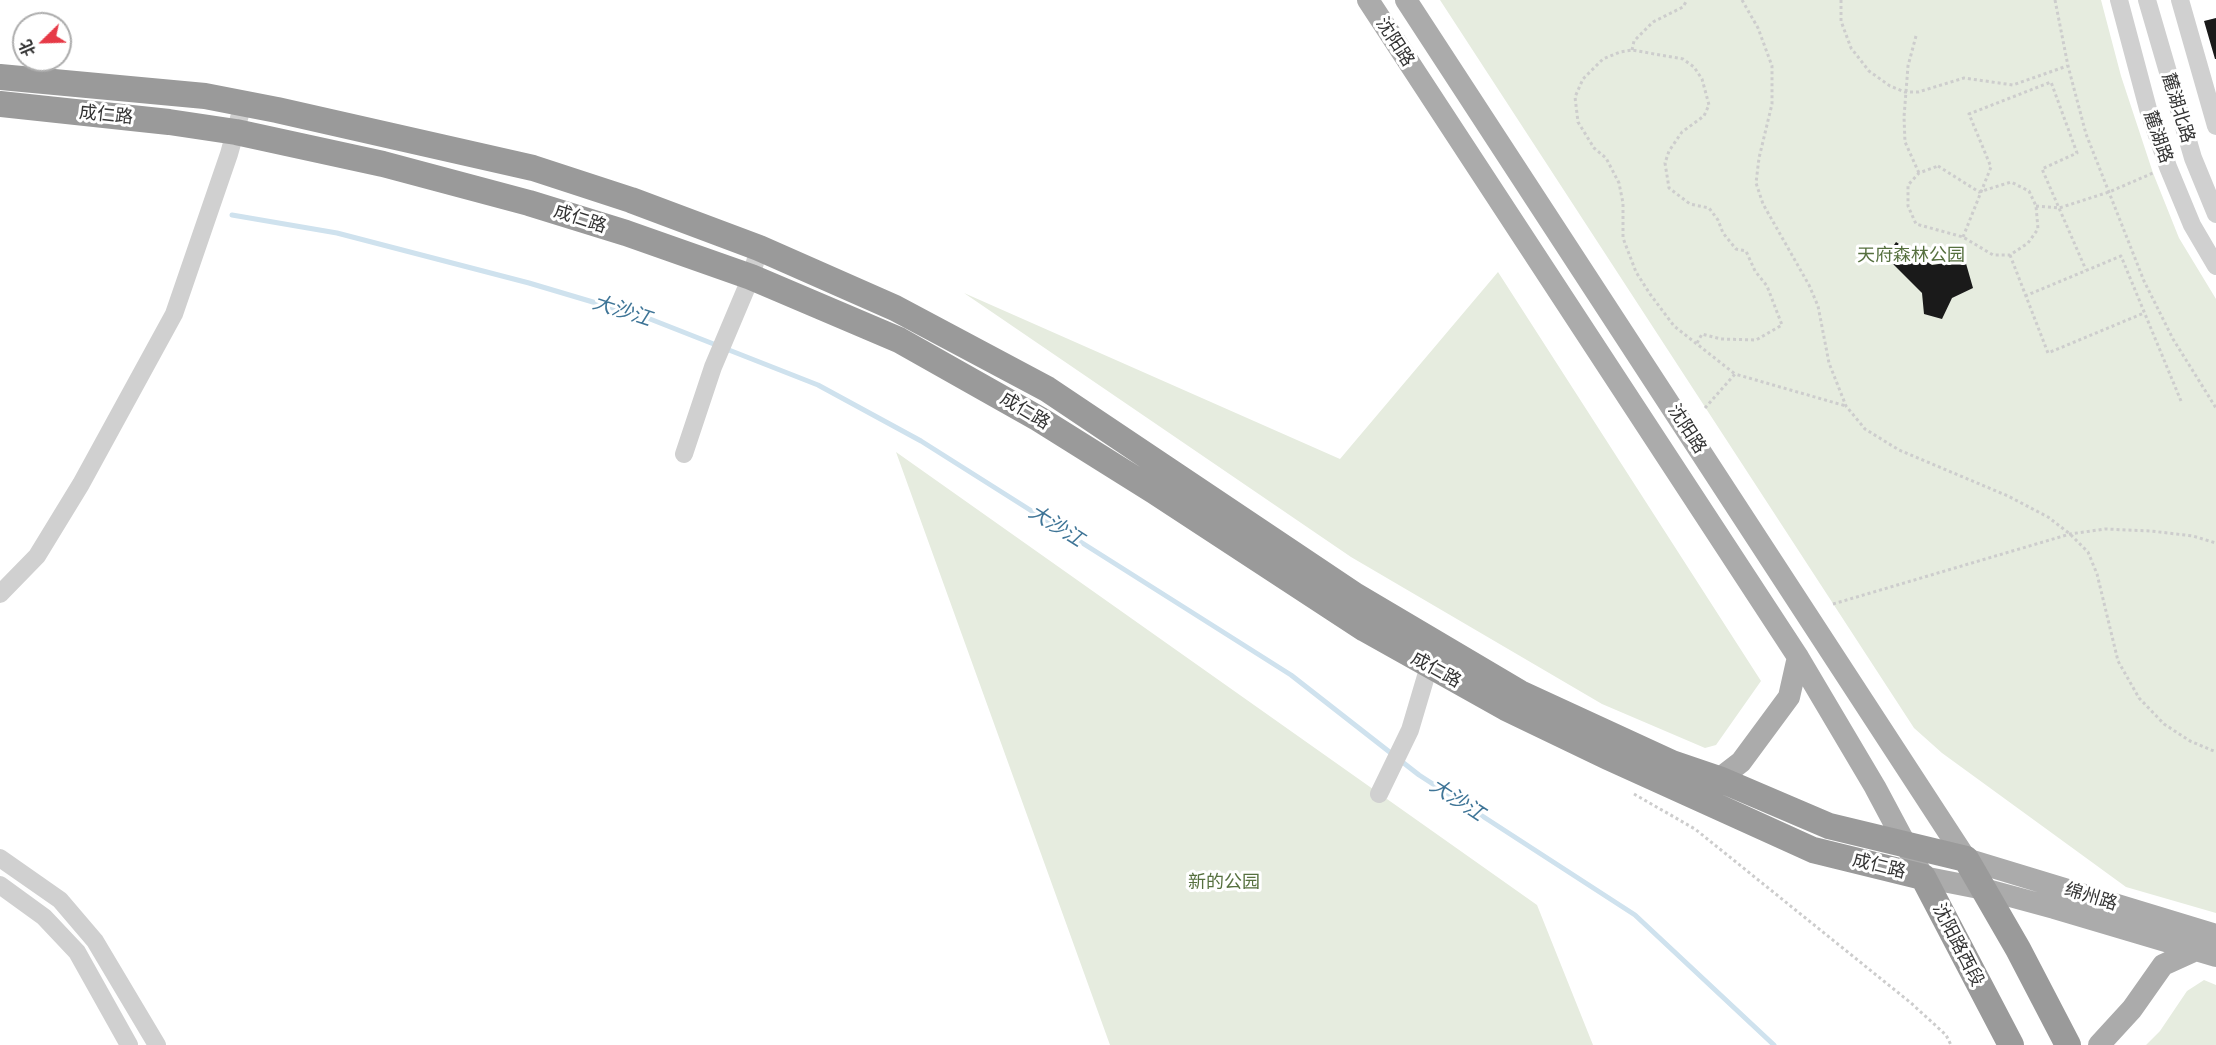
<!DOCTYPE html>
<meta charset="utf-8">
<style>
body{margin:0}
#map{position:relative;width:2216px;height:1045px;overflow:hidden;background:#fff;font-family:Quicksand,"Noto Sans SC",sans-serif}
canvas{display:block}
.north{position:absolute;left:12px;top:12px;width:60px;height:60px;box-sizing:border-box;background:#fff;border:2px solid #adadad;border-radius:50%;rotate:247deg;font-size:16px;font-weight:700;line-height:24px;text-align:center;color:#333}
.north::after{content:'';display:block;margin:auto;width:21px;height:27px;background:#e63946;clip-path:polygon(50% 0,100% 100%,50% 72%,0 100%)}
</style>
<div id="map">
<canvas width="2216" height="1045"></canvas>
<div class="north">北</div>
</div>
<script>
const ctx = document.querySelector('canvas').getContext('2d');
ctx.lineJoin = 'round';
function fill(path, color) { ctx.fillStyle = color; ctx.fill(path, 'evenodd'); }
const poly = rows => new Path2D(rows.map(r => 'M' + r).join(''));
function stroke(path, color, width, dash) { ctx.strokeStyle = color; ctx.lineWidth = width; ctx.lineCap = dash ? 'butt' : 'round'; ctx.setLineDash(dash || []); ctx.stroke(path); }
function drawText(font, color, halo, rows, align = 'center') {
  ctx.font = font + ' Quicksand,"Noto Sans SC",sans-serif'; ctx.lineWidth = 6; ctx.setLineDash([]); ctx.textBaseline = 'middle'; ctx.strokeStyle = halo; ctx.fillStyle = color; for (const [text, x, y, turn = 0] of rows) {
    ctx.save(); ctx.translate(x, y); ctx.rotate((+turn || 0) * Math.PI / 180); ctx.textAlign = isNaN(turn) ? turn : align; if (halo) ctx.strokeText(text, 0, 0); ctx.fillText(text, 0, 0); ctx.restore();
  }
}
fill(poly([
 [1440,0,2101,0,2121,76,2153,173,2179,238,2216,299,2216,913,2126,887,1942,753,1914,728],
 [1498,272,1761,681,1716,745,1705,748,1602,704,1351,557,964,293,1340,459],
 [896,452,1537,905,1593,1045,1110,1045],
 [2204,980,2216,985,2216,1045,2146,1045,2160,1031,2187,991]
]), '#e6ecdf');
stroke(poly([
 [232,215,337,233,529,283,650,319,818,385,921,441,1291,675,1419,775,1635,915,1774,1045]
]), '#cfe2ee', 5);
fill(poly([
 [2216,18,2216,59,2215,59,2204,21],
 [1896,242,1932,265,1965,260,1973,288,1952,298,1942,319,1924,314,1922,293,1886,257]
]), '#1a1a1a');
stroke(poly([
 [1742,0,1758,28,1772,66,1772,104,1759,158,1756,183,1763,204,1809,285,1818,306,1829,363,1846,406,1865,429,1899,450,2008,496,2048,517,2070,534,2088,552,2097,574,2118,661,2139,698,2164,724,2190,741,2216,752],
 [1841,0,1841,21,1851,48,1869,71,1890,86,1905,92,1918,92,1964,78,2013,85,2067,66],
 [2055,0,2068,66,2086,134,2144,281,2173,339,2216,408],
 [1916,36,1908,66,1904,117,1905,142,1919,173],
 [1632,50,1634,41,1653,22,1683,7,1687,0],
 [1938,166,1979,192,2011,182,2029,191,2036,206,2038,229,2028,243,2010,255,1993,255,1963,237,1916,224,1908,206,1908,185,1919,173,1938,166],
 [2036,206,2059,208,2109,192,2153,173],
 [1963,237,1991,167,1969,114,2051,82,2077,153,2042,169,2086,270],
 [2010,255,2048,353,2144,313],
 [2025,296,2121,256,2181,401],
 [1697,343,1702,334,1721,339,1756,340,1782,325,1767,286,1755,271,1746,251,1736,249,1723,233,1718,220,1709,208,1690,204,1669,188,1665,163,1669,151,1682,132,1704,116,1709,105,1702,79,1694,67,1683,59,1632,50,1620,52,1603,59,1583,79,1575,97,1578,122,1594,148,1606,158,1619,183,1623,203,1623,238,1636,272,1650,294,1674,326,1735,374],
 [1705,408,1735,374,1846,406],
 [1833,604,2070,534,2105,529,2151,531,2193,536,2216,543],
 [1634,794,1695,829,1911,1003,1946,1035,1951,1045]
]), '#cdcdcd', 3, [3, 3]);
stroke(poly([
 [2119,0,2148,109,2168,167,2192,225,2216,266],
 [2147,0,2193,158,2216,214],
 [2180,0,2216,126],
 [684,454,713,367,751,277,759,248],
 [0,594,37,556,81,484,174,314,229,154,243,104],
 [1379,794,1410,730,1429,666],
 [0,858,60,900,95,941,157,1045],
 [0,885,44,917,77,952,129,1045]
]), '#d0d0d0', 18);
stroke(poly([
 [1368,0,1798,657,1875,787,1923,877,1984,889,2054,908,2216,956],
 [1406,0,1966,859,2216,935],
 [1719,779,1741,762,1789,697,1798,657],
 [2099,1045,2132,1009,2163,965,2196,950]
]), '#ababab', 22);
stroke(poly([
 [0,77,205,96,277,110,533,168,631,200,759,248,895,308,1047,389,1356,596,1520,693,1672,763,1719,779,1829,826,1966,859,2018,949,2068,1045],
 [0,104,169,122,236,132,383,164,529,203,626,233,751,277,899,340,1039,419,1154,491,1365,629,1506,708,1608,757,1813,850,1923,877,2011,1045]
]), '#9a9a9a', 26);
drawText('18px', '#333', '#fff', [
 ["沈阳路",1395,42,57],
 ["麓湖北路",2178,108,73],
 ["成仁路",106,115,6],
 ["麓湖路",2158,137,71],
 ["成仁路",580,219,18],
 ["成仁路",1025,411,31],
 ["沈阳路",1687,429,57],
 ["成仁路",1436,670,29],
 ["成仁路",1879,866,14],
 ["绵州路",2091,897,17],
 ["沈阳路西段",1958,945,63]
]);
drawText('18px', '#56703f', '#fff', [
 ["天府森林公园",1911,256],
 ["新的公园",1224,883]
]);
drawText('italic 20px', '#3f7597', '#fff', [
 ["大沙江",622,311,18],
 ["大沙江",1056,526,32],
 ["大沙江",1457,800,33]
]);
</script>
